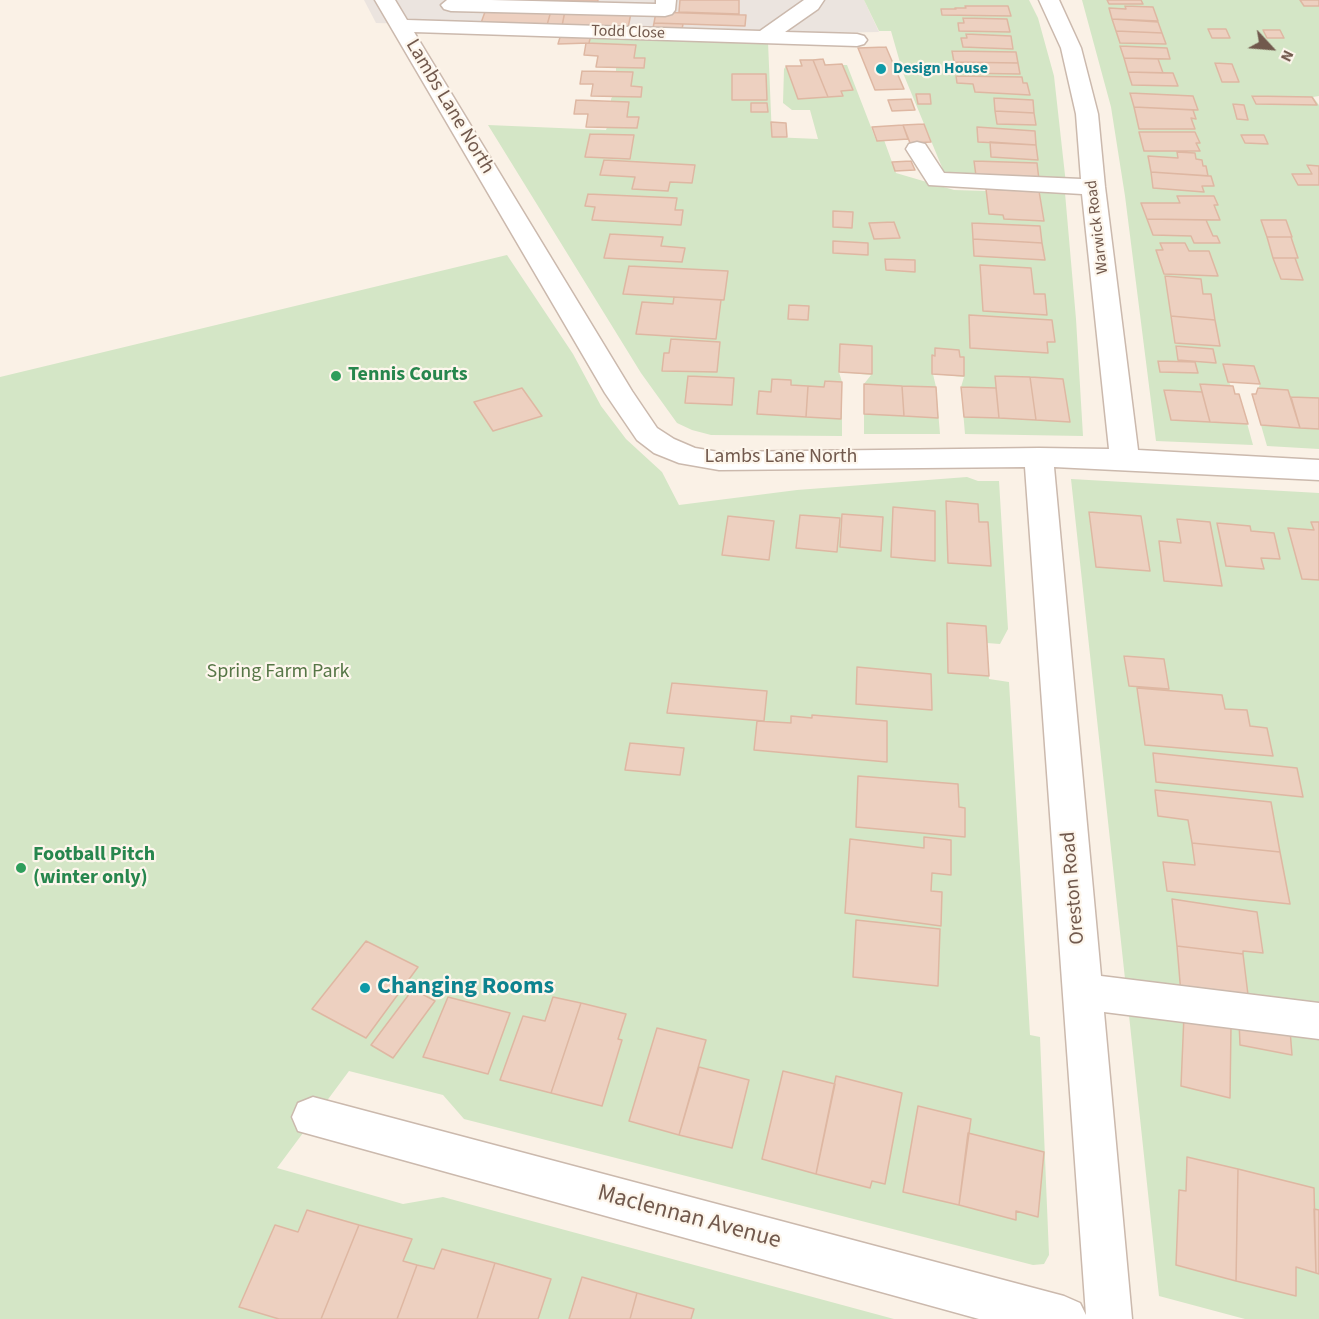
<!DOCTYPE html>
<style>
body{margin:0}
#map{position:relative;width:1319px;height:1319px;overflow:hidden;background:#faf1e6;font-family:"Source Sans 3",sans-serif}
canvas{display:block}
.north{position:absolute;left:1241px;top:18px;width:60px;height:60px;-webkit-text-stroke:4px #fdf6ec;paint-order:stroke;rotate:116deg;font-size:16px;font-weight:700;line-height:24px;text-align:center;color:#71594d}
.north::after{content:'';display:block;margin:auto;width:21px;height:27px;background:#71594d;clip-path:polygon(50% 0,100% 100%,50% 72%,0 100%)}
</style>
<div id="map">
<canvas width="1319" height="1319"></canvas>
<div class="north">N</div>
</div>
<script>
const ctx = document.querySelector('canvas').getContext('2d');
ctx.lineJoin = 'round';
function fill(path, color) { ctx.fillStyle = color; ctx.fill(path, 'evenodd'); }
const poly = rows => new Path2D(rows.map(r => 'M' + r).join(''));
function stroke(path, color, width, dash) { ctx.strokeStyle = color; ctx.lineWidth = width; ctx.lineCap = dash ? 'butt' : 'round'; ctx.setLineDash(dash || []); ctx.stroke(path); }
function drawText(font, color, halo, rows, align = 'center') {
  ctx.font = font + ' "Source Sans 3",sans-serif'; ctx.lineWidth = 4.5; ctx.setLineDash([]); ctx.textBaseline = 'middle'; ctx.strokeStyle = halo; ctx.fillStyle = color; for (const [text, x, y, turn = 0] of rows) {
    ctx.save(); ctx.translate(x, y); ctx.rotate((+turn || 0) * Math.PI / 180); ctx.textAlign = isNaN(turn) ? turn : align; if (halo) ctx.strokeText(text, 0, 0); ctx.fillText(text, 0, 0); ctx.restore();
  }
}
fill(poly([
 [364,0,864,0,879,32,759,34,376,23]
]), '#ebe4df');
fill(poly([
 [864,0,1029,0,1038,18,1054,76,1066,184,946,177,903,73,891,31,879,31],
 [1082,0,1319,0,1319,96,1313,97,1319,105,1319,449,1267,446,1252,394,1256,394,1260,384,1229,382,1235,394,1239,394,1253,445,1156,441,1125,196,1111,107],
 [590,37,768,42,772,137,818,139,810,110,792,110,783,103,784,69,786,66,801,66,800,60,823,59,826,65,847,65,876,140,884,140,896,173,954,190,986,191,986,189,1065,193,1076,319,1083,436,965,434,961,387,964,377,933,374,936,387,940,434,864,434,864,384,871,375,839,372,842,382,842,436,711,435,692,430,677,423,641,373,488,125,606,130,607,127,637,128,638,117,627,117,628,102,611,101,611,99,612,97,641,97,642,87,631,86,633,72,616,72,616,68,644,68,645,58,634,58,636,45,589,43],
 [507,255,573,354,601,406,626,439,662,472,679,505,797,490,967,477,978,481,999,481,1008,629,1000,644,987,643,989,679,1009,682,1030,1035,1040,1037,1049,1255,1044,1264,1033,1265,464,1119,443,1095,349,1071,277,1168,403,1204,443,1197,894,1319,0,1319,0,377],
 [1071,479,1319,493,1319,1011,1126,988],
 [1128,1006,1319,1031,1319,1319,1245,1319,1159,1296]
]), '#d4e6c6');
const building = poly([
 [535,0,598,0,597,5,534,4,535,0],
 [680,0,739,0,739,14,679,12,680,0],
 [1107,0,1141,0,1143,4,1109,4,1107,0],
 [1300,0,1319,0,1319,6,1304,6,1300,0],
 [965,6,1008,6,1011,16,942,15,941,9,956,9,955,8,966,8,965,6],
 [1125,6,1153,7,1158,21,1112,19,1109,8,1126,9,1125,6],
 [486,9,551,11,547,25,481,23,486,9],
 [551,11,565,11,562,26,547,25,551,11],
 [565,11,631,13,628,28,562,26,565,11],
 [656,12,746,15,745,26,654,23,656,12],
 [963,18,1007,19,1010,32,959,31,958,23,964,23,963,18],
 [1112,19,1158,22,1162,33,1116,31,1112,19],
 [654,23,683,24,682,29,653,28,654,23],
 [1208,29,1226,29,1230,38,1212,38,1208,29],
 [1263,30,1280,30,1284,38,1267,38,1263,30],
 [1116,31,1162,33,1166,44,1120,43,1116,31],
 [561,34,591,35,589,43,558,44,561,34],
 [966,34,1011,36,1013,49,963,47,961,38,967,38,966,34],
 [586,43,636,45,634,58,645,58,644,68,596,67,598,56,584,55,586,43],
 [1120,46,1167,48,1170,59,1124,58,1120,46],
 [886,47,904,89,875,90,858,48,886,47],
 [952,51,1016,52,1018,63,954,62,952,51],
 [1124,58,1158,59,1163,73,1128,72,1124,58],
 [823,59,825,65,842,64,853,90,841,91,843,96,828,97,813,60,823,59],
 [800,60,813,60,828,97,798,99,786,66,802,66,800,60],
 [954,62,1018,63,1020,74,955,73,954,62],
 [1215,63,1232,64,1239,82,1222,82,1215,63],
 [582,71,633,72,631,86,642,87,641,97,591,96,593,84,580,84,582,71],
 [1128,72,1173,73,1178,86,1132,85,1128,72],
 [732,74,766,74,767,100,732,100,732,74],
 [956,76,1022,77,1023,83,1027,83,1030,95,975,92,973,84,957,83,956,76],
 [1130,93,1193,96,1198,110,1134,107,1130,93],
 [916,94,930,94,931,104,918,104,916,94],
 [1252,96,1312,97,1317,105,1256,104,1252,96],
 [994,98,1033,100,1034,113,995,111,994,98],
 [911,99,915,110,892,111,888,100,911,99],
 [576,100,629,102,627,117,639,117,637,128,586,127,588,114,574,114,576,100],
 [751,103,767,103,768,112,751,112,751,103],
 [1233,104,1244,105,1248,120,1237,119,1233,104],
 [1134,107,1193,110,1196,119,1191,118,1195,129,1139,129,1134,107],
 [995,111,1034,113,1036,125,997,124,995,111],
 [771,122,786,123,787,137,772,137,771,122],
 [924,124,931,142,910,143,903,125,924,124],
 [903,125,908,139,877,141,872,127,903,125],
 [977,127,1035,131,1036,145,978,142,977,127],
 [1139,132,1195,132,1200,143,1196,143,1200,151,1144,151,1139,132],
 [590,134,634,135,630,159,585,157,590,134],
 [1241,135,1264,135,1268,144,1245,143,1241,135],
 [990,142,1036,145,1038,160,991,157,990,142],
 [1177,152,1195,153,1196,159,1202,160,1203,166,1206,166,1208,176,1151,172,1148,156,1178,158,1177,152],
 [604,160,695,165,692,183,670,182,668,191,632,189,635,177,600,175,604,160],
 [911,161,915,170,895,171,892,162,911,161],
 [974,161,1037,163,1039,180,976,176,974,161],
 [1307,165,1319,166,1319,185,1298,185,1292,174,1312,174,1307,165],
 [1151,172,1211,176,1214,186,1202,186,1204,192,1153,188,1151,172],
 [986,189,1039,191,1044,221,1004,219,1003,215,989,214,986,189],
 [588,194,677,198,675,210,683,210,681,225,592,220,595,207,585,206,588,194],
 [1177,196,1214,196,1218,205,1214,205,1220,220,1147,219,1141,203,1180,203,1177,196],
 [833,211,853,212,852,228,833,227,833,211],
 [1147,219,1206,220,1213,236,1217,236,1220,243,1194,243,1191,236,1153,235,1147,219],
 [1261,220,1286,220,1292,237,1267,237,1261,220],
 [894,222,900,238,874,239,869,223,894,222],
 [972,223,1040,226,1042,243,973,239,972,223],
 [610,234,663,237,661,246,685,248,682,262,604,258,610,234],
 [1267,237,1291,237,1298,258,1273,258,1267,237],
 [973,239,1042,243,1045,260,974,256,973,239],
 [833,241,868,243,868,255,833,253,833,241],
 [1160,243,1185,243,1189,251,1209,251,1218,276,1164,274,1156,250,1163,250,1160,243],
 [1273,258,1295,258,1303,280,1281,279,1273,258],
 [885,259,915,260,915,272,886,270,885,259],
 [980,265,1031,268,1034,294,1045,294,1047,315,983,311,980,265],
 [629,266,728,271,724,300,623,294,629,266],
 [1165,276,1201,279,1203,294,1211,294,1215,320,1171,316,1165,276],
 [674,297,721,300,716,339,636,334,642,302,673,304,674,297],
 [789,305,809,306,808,320,788,319,789,305],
 [969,315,1052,320,1055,342,1047,342,1048,353,970,348,969,315],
 [1171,316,1215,320,1220,346,1175,343,1171,316],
 [671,339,720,342,717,372,662,371,664,353,669,353,671,339],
 [840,344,872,346,872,374,839,372,840,344],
 [1176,346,1213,349,1216,363,1178,360,1176,346],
 [935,348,959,350,960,357,964,357,964,376,932,374,932,355,935,356,935,348],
 [1158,361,1195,362,1198,373,1160,372,1158,361],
 [1223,364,1254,366,1260,384,1228,382,1223,364],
 [688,376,734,378,732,405,685,403,688,376],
 [995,376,1030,377,1036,420,999,418,995,376],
 [1030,377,1063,379,1070,422,1036,420,1030,377],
 [772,379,791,380,791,385,808,386,806,417,757,414,759,391,771,392,772,379],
 [825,381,842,382,841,419,806,417,808,386,824,387,825,381],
 [864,384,902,386,904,416,864,414,864,384],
 [1200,384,1233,386,1235,394,1239,394,1248,424,1210,422,1200,384],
 [902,386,936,387,938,418,904,416,902,386],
 [961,387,996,388,999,418,964,417,961,387],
 [522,388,542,416,493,431,474,402,522,388],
 [1258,388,1288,390,1300,428,1261,425,1252,394,1256,394,1258,388],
 [1164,390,1202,392,1210,422,1171,420,1164,390],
 [1291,397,1319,398,1319,429,1300,428,1291,397],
 [946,501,978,504,979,522,988,522,991,566,948,563,946,501],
 [893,507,935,511,935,561,891,557,893,507],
 [1089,512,1141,516,1150,571,1096,567,1089,512],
 [842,514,883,517,881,551,840,547,842,514],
 [800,515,840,518,837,552,796,548,800,515],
 [728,516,774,521,769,560,722,555,728,516],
 [1177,519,1210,522,1222,586,1164,581,1159,541,1181,543,1177,519],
 [1311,522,1319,522,1319,580,1302,579,1288,528,1314,530,1311,522],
 [1217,523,1250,526,1251,531,1274,533,1280,559,1261,558,1264,569,1226,566,1217,523],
 [947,623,986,626,989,676,948,673,947,623],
 [1124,656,1164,659,1169,689,1129,686,1124,656],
 [857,667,931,674,932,710,856,704,857,667],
 [672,683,767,691,764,721,667,713,672,683],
 [1137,688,1222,695,1225,709,1247,710,1250,726,1267,728,1273,756,1145,745,1137,688],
 [812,715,887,721,887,762,754,750,757,721,791,723,791,716,812,718,812,715],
 [630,743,684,748,680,775,625,770,630,743],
 [1153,753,1297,768,1303,797,1156,782,1153,753],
 [858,776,958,784,959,807,965,808,965,837,856,827,858,776],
 [1155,790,1271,802,1280,852,1192,843,1188,820,1158,816,1155,790],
 [924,837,951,840,951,875,932,873,931,891,942,892,941,926,845,913,850,839,924,848,924,837],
 [1192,843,1280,852,1290,904,1167,891,1163,862,1195,865,1192,843],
 [1172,899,1257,912,1263,953,1243,951,1243,954,1177,946,1172,899],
 [856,920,940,929,938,986,853,977,856,920],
 [366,941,418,967,366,1038,312,1009,366,941],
 [1177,946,1243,954,1249,1003,1181,994,1177,946],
 [413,989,435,1001,393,1058,371,1045,413,989],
 [448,997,510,1013,488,1074,423,1057,448,997],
 [553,997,581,1003,551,1093,500,1080,523,1016,545,1021,553,997],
 [581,1003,626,1014,618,1039,622,1040,602,1106,551,1093,581,1003],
 [1184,1015,1231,1026,1230,1098,1181,1086,1184,1015],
 [1239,1021,1290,1030,1292,1055,1240,1045,1239,1021],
 [657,1028,706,1040,679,1135,629,1121,657,1028],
 [699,1067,749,1080,732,1148,679,1135,699,1067],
 [783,1071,835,1084,816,1174,762,1159,783,1071],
 [836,1076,902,1093,885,1184,872,1181,870,1188,816,1174,836,1076],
 [918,1106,971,1119,959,1205,903,1192,918,1106],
 [968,1133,1044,1152,1038,1217,1016,1211,1016,1220,959,1205,968,1133],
 [1187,1157,1238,1169,1236,1281,1176,1265,1179,1190,1186,1191,1187,1157],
 [1238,1169,1314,1188,1316,1273,1296,1267,1296,1296,1236,1281,1238,1169],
 [1314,1209,1319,1210,1319,1274,1316,1273,1314,1209],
 [307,1210,359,1225,321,1319,279,1319,239,1307,275,1225,298,1232,307,1210],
 [359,1225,412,1239,403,1261,417,1265,397,1319,321,1319,359,1225],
 [442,1249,495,1263,477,1319,397,1319,417,1265,434,1269,442,1249],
 [495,1263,551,1279,538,1319,477,1319,495,1263],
 [582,1277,637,1293,630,1319,569,1319,582,1277],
 [637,1293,694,1309,691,1319,630,1319,637,1293]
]);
fill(building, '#edd0c0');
stroke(building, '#deb7a2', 1.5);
const minor = poly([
 [375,0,395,0,407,20,760,31,804,0,824,0,818,9,785,32,857,34,864,36,867,40,864,44,857,46,414,32,632,391,657,428,674,439,695,448,719,452,1039,448,1109,449,1082,194,929,185,906,149,909,144,917,142,925,144,944,173,1081,179,1076,114,1061,48,1039,0,1059,0,1081,48,1098,114,1105,187,1138,450,1319,460,1319,480,1054,467,1101,976,1319,1003,1319,1039,1104,1012,1132,1319,979,1319,298,1131,292,1117,298,1103,313,1097,1064,1296,1080,1303,1086,1315,1025,467,719,470,679,463,654,453,637,440,605,393,375,0],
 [491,0,656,4,656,0,676,0,675,10,672,14,665,16,451,11,444,9,441,5,447,0,491,0]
]);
stroke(minor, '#cbb9ad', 3);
fill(minor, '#fff');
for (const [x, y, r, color] of [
 [881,69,6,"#0f9aa8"],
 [336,376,6,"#2e9e5b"],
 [21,868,6,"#2e9e5b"],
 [365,988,6,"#0f9aa8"]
]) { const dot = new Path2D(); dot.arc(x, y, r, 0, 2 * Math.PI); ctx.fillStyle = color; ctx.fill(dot); stroke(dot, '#fdf6ec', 2); }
drawText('16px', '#71594d', '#fdf6ec', [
 ["Todd Close",628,33,2],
 ["Warwick Road",1098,227,-97]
]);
drawText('bold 16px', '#0d838f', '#fdf6ec', [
 ["Design House",893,69]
], 'left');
drawText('20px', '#71594d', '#fdf6ec', [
 ["Lambs Lane North",449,107,59],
 ["Lambs Lane North",781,458],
 ["Oreston Road",1074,888,-95]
]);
drawText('bold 20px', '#27864d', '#fdf6ec', [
 ["Tennis Courts",348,376],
 ["Football Pitch",33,856],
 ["(winter only)",33,879]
], 'left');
drawText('20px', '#567646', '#fdf6ec', [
 ["Spring Farm Park",278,673]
]);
drawText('bold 24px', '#0d838f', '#fdf6ec', [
 ["Changing Rooms",377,988]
], 'left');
drawText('24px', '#71594d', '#fdf6ec', [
 ["Maclennan Avenue",689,1218,15]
]);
</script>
